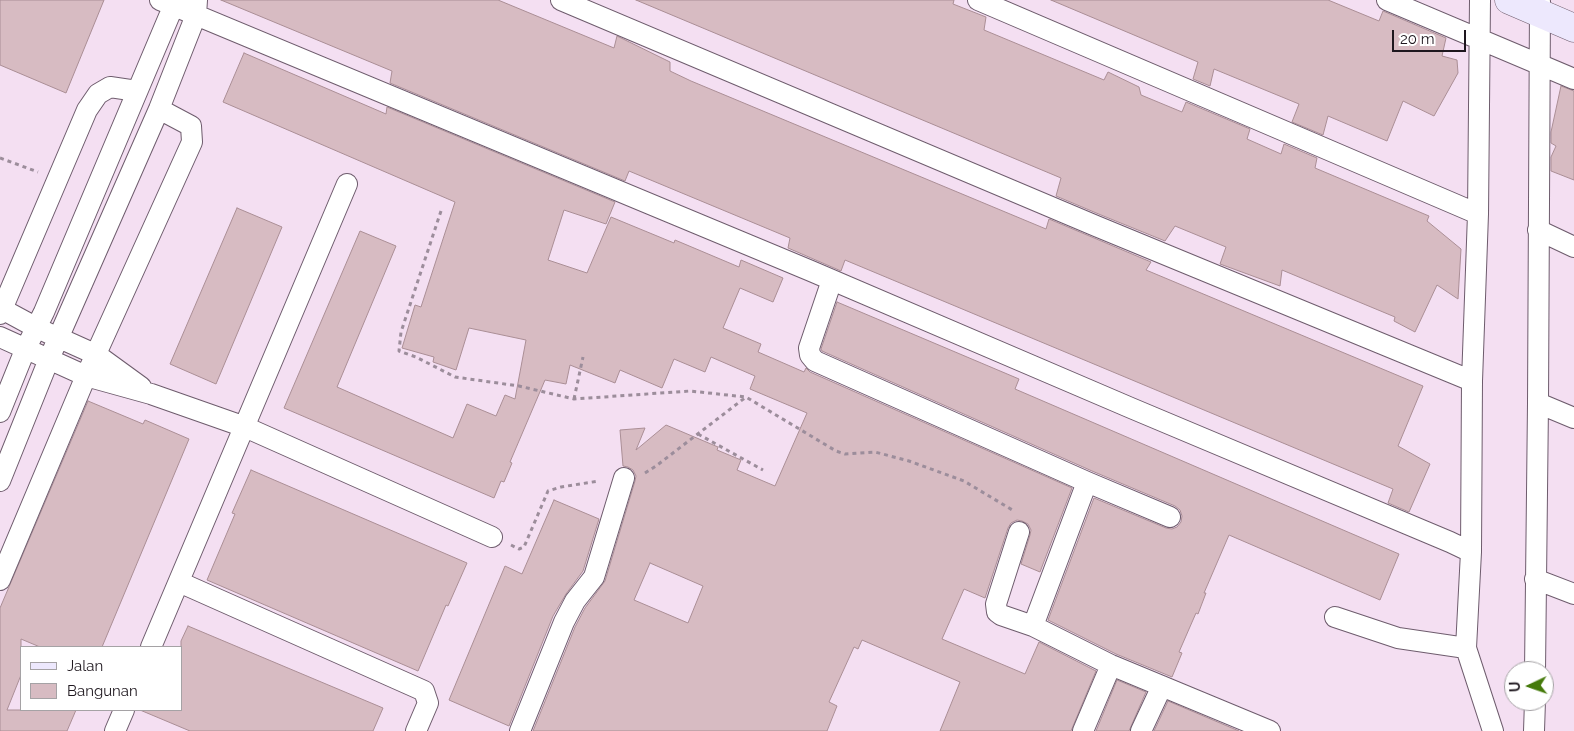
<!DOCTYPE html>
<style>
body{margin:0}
#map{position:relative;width:1574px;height:731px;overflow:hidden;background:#f4dff2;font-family:Raleway,sans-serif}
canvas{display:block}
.legend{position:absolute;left:20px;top:646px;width:162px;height:65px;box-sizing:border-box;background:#fff;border:1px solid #a5a2a5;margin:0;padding:6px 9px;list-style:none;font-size:15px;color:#1e171e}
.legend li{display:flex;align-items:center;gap:10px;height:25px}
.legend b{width:25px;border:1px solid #a5a2a5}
.north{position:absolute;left:1504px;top:661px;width:50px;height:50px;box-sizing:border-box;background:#fff;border:1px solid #a5a2a5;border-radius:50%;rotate:267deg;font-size:14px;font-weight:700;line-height:20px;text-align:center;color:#1e171e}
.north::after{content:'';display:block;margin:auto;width:18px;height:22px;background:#457a0b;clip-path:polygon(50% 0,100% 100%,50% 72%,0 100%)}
.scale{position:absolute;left:1392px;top:30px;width:74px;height:22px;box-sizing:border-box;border:2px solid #1e171e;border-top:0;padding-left:6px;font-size:15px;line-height:18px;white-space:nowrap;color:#1e171e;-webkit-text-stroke:4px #fff;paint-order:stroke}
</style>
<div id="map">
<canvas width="1574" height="731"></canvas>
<ul class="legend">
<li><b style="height:6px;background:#ede8fd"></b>Jalan</li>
<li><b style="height:14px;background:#d7bbc2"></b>Bangunan</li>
</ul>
<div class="north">U</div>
<div class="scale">20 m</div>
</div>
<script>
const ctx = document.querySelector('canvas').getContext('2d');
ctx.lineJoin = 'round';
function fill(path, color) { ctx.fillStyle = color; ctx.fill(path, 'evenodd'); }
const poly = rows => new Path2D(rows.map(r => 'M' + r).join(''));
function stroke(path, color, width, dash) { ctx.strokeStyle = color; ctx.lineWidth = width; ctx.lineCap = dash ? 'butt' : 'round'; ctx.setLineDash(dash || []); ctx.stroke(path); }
const building = poly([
 [0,0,104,0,66,93,0,65,0,0],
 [221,0,498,0,614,48,617,36,670,62,670,71,691,81,1046,229,1049,219,1151,262,1146,270,1423,386,1398,446,1430,464,1409,512,1388,503,1393,489,845,260,841,271,788,248,790,238,629,171,625,181,390,83,392,71,221,0],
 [636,0,954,0,953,4,986,17,984,30,1104,80,1108,72,1139,87,1141,95,1182,112,1186,102,1250,129,1247,139,1281,154,1284,144,1317,158,1315,168,1429,216,1427,221,1461,249,1458,299,1437,285,1415,332,1394,321,1395,317,1282,270,1280,286,1220,264,1226,247,1175,226,1165,241,1101,215,1056,196,1061,178,636,0],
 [1051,0,1328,0,1379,21,1383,11,1446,38,1442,56,1457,60,1458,73,1434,116,1403,101,1387,141,1328,116,1323,135,1292,122,1299,104,1214,69,1210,86,1193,79,1198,62,1051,0],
 [244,53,386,114,387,107,615,202,606,224,564,210,548,260,587,273,611,217,674,243,675,240,739,267,741,260,783,278,773,302,740,288,723,328,761,344,758,352,804,372,806,368,810,372,1072,488,1040,572,1021,564,1030,535,1031,530,1028,524,1022,521,1017,520,1011,523,1008,528,985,598,964,589,942,639,1025,674,1039,642,1096,671,1071,731,940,731,960,682,862,640,858,649,854,647,829,702,837,706,827,731,533,731,575,627,585,608,605,581,635,481,636,476,633,470,628,467,623,466,620,430,645,428,636,450,666,425,718,447,717,450,741,460,737,470,775,486,807,413,750,389,755,376,711,357,705,372,674,359,662,388,620,370,615,383,570,365,566,384,545,380,510,462,512,463,504,482,501,481,494,498,284,408,360,231,396,246,337,387,453,438,467,404,496,416,505,395,515,399,526,340,469,328,456,370,433,362,434,357,402,348,415,305,421,307,455,202,223,102,244,53],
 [650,563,703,586,688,623,634,600,650,563],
 [1561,86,1574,91,1574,180,1551,171,1551,157,1556,146,1551,143,1551,132,1561,86],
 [237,208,282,227,216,384,170,364,237,208],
 [837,302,1019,379,1015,389,1399,554,1380,600,1229,535,1204,593,1206,593,1198,614,1196,613,1179,652,1182,653,1172,677,1116,654,1048,620,1094,498,1166,528,1172,529,1177,527,1181,522,1182,516,1180,510,1175,506,1092,471,822,351,821,349,837,302],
 [88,401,143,424,145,420,189,439,102,647,40,647,21,639,21,675,7,710,76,710,67,731,0,731,0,608,88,401],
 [251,470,467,563,448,606,446,605,418,671,207,580,235,514,232,513,251,470],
 [554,500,599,519,583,571,566,594,553,616,509,726,449,700,505,566,522,574,554,500],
 [188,626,383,708,373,731,190,731,140,710,181,710,181,641,188,626],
 [1117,680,1146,692,1129,731,1096,731,1117,680],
 [1168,701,1239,731,1154,731,1168,701]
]);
fill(building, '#d7bbc2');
stroke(building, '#aa8e95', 1);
const street = poly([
 [160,0,811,271,1131,408,1450,542,1471,552],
 [561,0,1096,226,1472,381],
 [978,0,1478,214],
 [1387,0,1574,79],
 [1480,0,1478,214,1472,381,1471,552,1466,648,1493,731],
 [1538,230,1574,247],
 [832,280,809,348,810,355,815,361,1087,482,1170,517],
 [0,308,37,328,97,355,141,387],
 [0,314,87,110,98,94,110,87,137,91],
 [0,337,86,376,151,394,245,427,492,537],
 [1538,403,1574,418],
 [0,412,25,350,44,312,173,7,178,0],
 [0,481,49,359,159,109,196,15,197,0],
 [1019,532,996,604,997,612,1001,615,1033,626,1111,665,1270,731],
 [1535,579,1574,594],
 [0,580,86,376,192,142,191,126,159,109],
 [179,582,424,691,428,703,416,731],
 [1335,617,1398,638,1466,648],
 [1033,626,1087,482],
 [151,647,347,184],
 [1535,671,1538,403,1540,2],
 [115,731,124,710],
 [520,731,564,622,575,601,594,577,624,478],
 [1083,731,1111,665],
 [1141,731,1162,686],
 [1534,731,1535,701]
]);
const secondary = poly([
 [1509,0,1574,28]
]);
stroke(street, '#6e5c6d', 22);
stroke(secondary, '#6e5c6d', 29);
stroke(poly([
 [0,158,38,172],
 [441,211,401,332,399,351,416,357,455,377,519,386,574,399,690,391,746,397,836,451,845,454,875,452,909,461,964,481,1014,511],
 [574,399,583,357],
 [698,434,763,470],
 [645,473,656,466,746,397],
 [511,545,519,549,524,547,548,491,561,487,599,481]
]), '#9c8d9b', 3, [4, 4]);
stroke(street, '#fff', 20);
stroke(secondary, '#ede8fd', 28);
</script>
